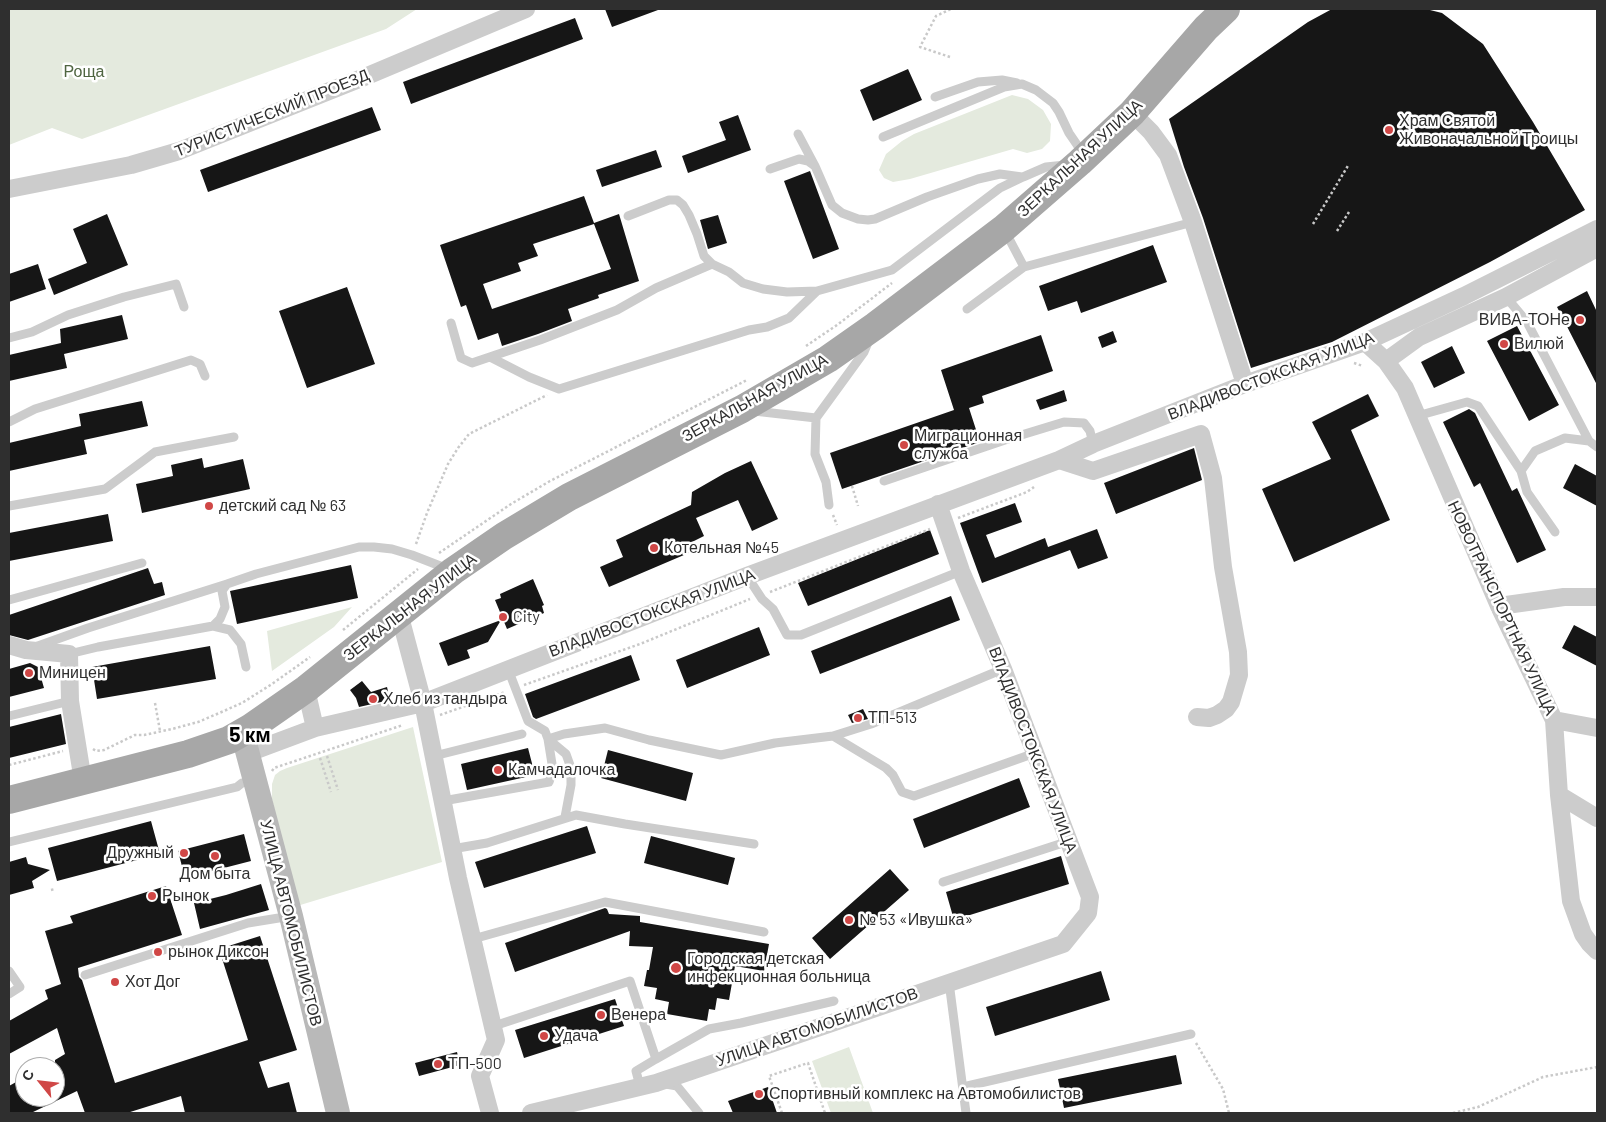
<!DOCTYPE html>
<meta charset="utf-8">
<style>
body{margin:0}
#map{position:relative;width:1606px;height:1122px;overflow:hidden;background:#fff;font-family:Barlow,sans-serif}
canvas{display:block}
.frame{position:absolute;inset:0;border:10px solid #2f2f2f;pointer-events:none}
.north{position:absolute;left:15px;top:1057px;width:50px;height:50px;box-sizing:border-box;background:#fff;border:1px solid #acacac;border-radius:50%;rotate:299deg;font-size:14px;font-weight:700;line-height:20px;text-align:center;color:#2f2f2f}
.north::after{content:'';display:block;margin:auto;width:18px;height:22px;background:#d04746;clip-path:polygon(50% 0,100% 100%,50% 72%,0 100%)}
</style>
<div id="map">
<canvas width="1606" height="1122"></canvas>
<div class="frame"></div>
<div class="north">С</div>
</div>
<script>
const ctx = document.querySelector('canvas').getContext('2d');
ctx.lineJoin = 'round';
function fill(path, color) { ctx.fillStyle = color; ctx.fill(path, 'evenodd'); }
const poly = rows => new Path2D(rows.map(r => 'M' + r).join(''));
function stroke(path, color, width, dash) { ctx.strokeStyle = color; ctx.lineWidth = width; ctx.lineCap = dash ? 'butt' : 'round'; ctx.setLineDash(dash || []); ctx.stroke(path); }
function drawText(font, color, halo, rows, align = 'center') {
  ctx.font = font + ' Barlow,sans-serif'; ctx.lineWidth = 5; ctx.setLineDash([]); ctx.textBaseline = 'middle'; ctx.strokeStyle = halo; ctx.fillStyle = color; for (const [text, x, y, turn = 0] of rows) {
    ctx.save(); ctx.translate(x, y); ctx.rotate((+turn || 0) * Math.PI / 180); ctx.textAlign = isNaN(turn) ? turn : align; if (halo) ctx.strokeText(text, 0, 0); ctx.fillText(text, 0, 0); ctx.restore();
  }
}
fill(poly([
 [9,9,417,9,386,29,82,139,52,128,9,145],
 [1012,95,1028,99,1043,110,1051,124,1050,141,1042,149,1027,153,1013,149,910,179,893,182,884,178,879,170,886,154,902,141,914,134],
 [352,607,334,627,272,671,267,631],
 [413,727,442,862,297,906,272,799,272,784,275,775,280,771,287,768],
 [849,1047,873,1113,831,1113,812,1061]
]), '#e4eade');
fill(poly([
 [605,9,658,9,658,10,612,27],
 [1332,9,1426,9,1442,13,1483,44,1533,122,1585,210,1490,262,1332,342,1251,368,1203,218,1184,167,1169,119,1308,22],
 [575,18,583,39,411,104,403,82],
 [908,69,922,100,873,121,860,90],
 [372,107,381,130,208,192,200,170],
 [738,115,751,150,688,173,682,156,726,140,719,122],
 [656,150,662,167,602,187,596,170],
 [810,171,839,249,813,259,784,181],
 [584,196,594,223,619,214,639,281,598,295,599,298,568,309,572,321,538,334,502,346,498,333,478,340,466,305,461,307,440,245],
 [594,224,611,269,492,309,483,284,521,271,518,263,538,256,533,244],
 [107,214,128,265,54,295,48,279,87,263,73,229],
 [718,215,727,243,708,249,700,220],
 [1153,245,1167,282,1081,313,1077,301,1048,311,1039,286],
 [38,264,46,289,9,302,9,274],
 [347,287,375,364,307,388,279,311],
 [1587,291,1597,312,1597,385,1557,307],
 [122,315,128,339,64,354,67,368,9,381,9,355,61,343,60,329],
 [1517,326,1559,405,1529,421,1487,341],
 [1113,331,1117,342,1102,348,1098,337],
 [1041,335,1053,371,982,396,984,403,969,408,980,442,842,489,830,453,954,410,941,370],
 [1452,346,1465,373,1434,388,1421,362],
 [1064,390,1067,401,1040,410,1036,400],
 [1368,394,1379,416,1351,430,1390,520,1294,562,1262,489,1331,459,1312,422],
 [142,401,148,426,84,440,87,454,9,471,9,443,81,426,79,414],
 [1469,409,1475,413,1512,491,1517,488,1546,550,1517,563,1480,483,1474,487,1443,422],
 [1194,448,1202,480,1116,514,1104,483],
 [202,458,204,468,243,459,250,489,142,513,136,484,173,476,171,465],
 [751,461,778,519,752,531,738,500,696,518,704,536,688,544,691,552,609,587,600,567,623,557,616,540,691,505,692,492,725,473],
 [1575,464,1597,476,1597,506,1563,488],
 [1015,503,1022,522,986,535,995,558,1045,538,1048,547,1097,529,1108,558,1078,569,1070,550,982,583,960,523],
 [108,514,113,541,9,561,9,533],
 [930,530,939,554,808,606,798,583],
 [351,565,358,598,237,624,230,591],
 [148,568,154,584,162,582,165,595,28,640,9,635,9,615],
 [533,579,544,605,542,606,544,613,507,629,495,600,501,598,500,594],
 [951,596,960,620,820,674,811,651],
 [501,620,488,642,467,650,470,658,448,666,439,643],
 [1574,625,1597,637,1597,666,1562,648],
 [759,627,770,655,687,688,676,660],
 [210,646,216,679,97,699,92,667],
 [631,655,640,680,536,719,533,717,525,694],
 [30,663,38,667,44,688,9,697,9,669],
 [362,681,371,692,387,687,390,700,359,707,356,698,350,690],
 [863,709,868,719,852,723,848,715],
 [61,714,66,744,9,758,9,727],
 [528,748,535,775,467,790,461,764],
 [608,750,693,773,686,801,601,778],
 [1019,778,1030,807,924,848,913,819],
 [151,821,160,854,57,881,48,848],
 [587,826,596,853,484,888,475,862],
 [244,834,251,861,185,878,178,851],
 [651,836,735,858,728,885,644,863],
 [1061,856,1069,884,954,920,946,892],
 [26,857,28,864,50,870,32,881,34,888,9,895,9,862],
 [890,869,909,890,830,959,812,938],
 [261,884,269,910,200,929,194,903,226,895],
 [166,886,182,935,78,968,79,977,82,980,115,1083,248,1040,219,949,260,936,297,1050,259,1062,268,1088,289,1082,297,1113,185,1113,181,1096,127,1113,85,1113,77,1091,31,1113,9,1113,9,1086,25,1077,25,1097,55,1097,55,1060,65,1054,57,1028,9,1054,9,1021,48,999,45,990,61,984,45,931,73,923,70,916],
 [605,908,607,909,609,914,640,916,640,922,769,944,764,971,735,966,729,1000,717,998,715,1010,709,1009,707,1021,667,1014,669,1002,655,999,657,988,644,986,647,970,649,970,653,947,629,946,630,931,515,972,505,943],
 [1101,971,1110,1000,995,1036,986,1007],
 [615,999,624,1026,524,1058,515,1030],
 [457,1052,460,1065,419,1076,415,1063],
 [1176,1055,1182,1084,1064,1108,1058,1079],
 [768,1087,777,1113,733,1113,728,1101]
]), '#161616');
stroke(poly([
 [950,57,920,47,936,16,951,9],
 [1313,224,1349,164],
 [1337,231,1349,212],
 [806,346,837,325,892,283],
 [1354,363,1363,366],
 [852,486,858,506],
 [833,515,837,525],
 [958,518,1027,492,1034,487],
 [416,544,427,513,448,464,458,448,469,434,547,395],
 [439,553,511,504,550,481,747,380],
 [770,592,930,529],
 [343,630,418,569],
 [524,685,640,644,750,599],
 [155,703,160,731],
 [440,715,505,692],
 [93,749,96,751,104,750,135,735,144,735,172,729,198,722,217,714,242,703,272,684,310,657],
 [327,756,338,790],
 [320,758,331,792],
 [9,765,63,751],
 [272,771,274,768,403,725],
 [51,890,55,889],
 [1196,1043,1223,1089,1229,1113],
 [782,1113,769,1076,808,1063,825,1113],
 [1453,1113,1478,1107,1543,1077,1597,1067]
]), '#c9c9c9', 2.5, [2.5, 2.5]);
stroke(poly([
 [935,97,978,82,1002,80,1017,83],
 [798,134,815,166,832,205,842,213,858,219,868,220,875,219,927,197,978,179,1000,174,1022,177],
 [883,137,1004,87,1022,84,1036,90,1053,103,1059,112,1069,133,1084,155],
 [770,169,799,159,808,161,815,166],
 [628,216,669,200,677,200,683,205,689,215,697,234,704,256,712,264,729,272,743,283,763,289,787,292,817,291,892,270,1000,188,1023,177,1046,167,1065,165],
 [1024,267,1193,222],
 [1506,297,1527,322,1589,441],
 [967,309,1024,267,1005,231],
 [451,323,461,358,472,363,540,340,617,310,656,288,712,264],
 [9,338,32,332,68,315,124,297,176,284,184,307],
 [490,357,529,377,559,389,749,330,767,327,789,318,817,291],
 [754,411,816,418],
 [1417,416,1467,402,1478,406,1521,471],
 [9,422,35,409,191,360,200,364,205,376],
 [884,481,1005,440,1064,422,1084,423,1090,431,1093,444],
 [829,505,826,482,815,454,816,418,864,352,869,340],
 [9,506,105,489,155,452,234,437],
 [1555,532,1527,492,1521,471,1535,451,1565,438,1589,441,1597,447],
 [747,576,762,599,773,609,787,635,801,635,961,571],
 [9,600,142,563],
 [213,626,220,619,225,607,222,591,227,584,256,574,359,547,374,547,392,549,412,555,448,569],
 [35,647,88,628,227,584],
 [69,654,98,647,213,626,230,630,241,644,246,667],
 [9,716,70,701],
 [833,736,871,724,1003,669],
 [548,739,564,734,605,728,649,740,721,755,775,743,833,736,886,768,893,775,902,792,914,796,1035,753],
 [548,739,566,754,571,768,571,785,565,817],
 [434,756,522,734],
 [443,801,549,782,553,770,548,739,545,731,528,721,508,669],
 [9,842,237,787,242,783],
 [452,849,487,843,576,815,625,824,754,844],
 [943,882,1069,841],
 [473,939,605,902,764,932],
 [9,971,20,987,9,994],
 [85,975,248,923,291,916],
 [949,982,966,1113],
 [494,1026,630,981,656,1059,636,1071,640,1086],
 [656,1059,709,1029,741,1023,834,1001],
 [666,1084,677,1086,699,1113],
 [963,1087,1191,1034]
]), '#ccc', 9);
stroke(poly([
 [1132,113,1151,132,1168,155,1193,222,1245,384],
 [9,189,131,165,179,151,367,76,526,9],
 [1365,342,1386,361,1405,388,1499,606,1554,720,1559,795,1571,901,1583,934,1590,944,1597,951],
 [1386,361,1419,337,1506,297,1597,248],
 [1059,460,1093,471,1201,434,1213,478,1223,567,1238,652,1239,675,1231,702,1226,709,1217,715,1209,718,1197,717],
 [1499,606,1564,597,1597,597],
 [399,613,423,703,458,878,496,1040,480,1076,490,1113],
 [9,645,26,650,69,654,70,701,83,781],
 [306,689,315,728],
 [1554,720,1597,728],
 [248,753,315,728,423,703,747,576,1059,460,1093,444,1245,384,1365,342,1464,296,1597,229],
 [1559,795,1597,818],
 [531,1113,656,1083,1063,944,1088,913,1090,897,1003,669,961,571,938,504]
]), '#ccc', 18);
stroke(poly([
 [242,732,291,916,338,1113]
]), '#b9b9b9', 24);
stroke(poly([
 [9,800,188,754,229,740,250,728,306,689,453,571,504,536,569,497,742,409,828,359,875,326,1003,229,1080,162,1132,113,1206,28,1226,9]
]), '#a7a7a7', 28);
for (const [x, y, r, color] of [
 [1389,130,5,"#d04746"],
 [1580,320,5,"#d04746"],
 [1504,344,5,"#d04746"],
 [904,445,5,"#d04746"],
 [209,506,5,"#d04746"],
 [654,548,5,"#d04746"],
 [503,617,5,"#d04746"],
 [29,673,5,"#d04746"],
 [373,699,5,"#d04746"],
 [858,718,5,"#d04746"],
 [498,770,5,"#d04746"],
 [184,853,5,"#d04746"],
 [215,856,5,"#d04746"],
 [152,896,5,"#d04746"],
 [849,920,5,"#d04746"],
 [158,952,5,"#d04746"],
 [676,968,6,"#d04746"],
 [115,982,5,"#d04746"],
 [601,1015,5,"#d04746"],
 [544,1036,5,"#d04746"],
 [438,1064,5,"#d04746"],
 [759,1094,5,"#d04746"]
]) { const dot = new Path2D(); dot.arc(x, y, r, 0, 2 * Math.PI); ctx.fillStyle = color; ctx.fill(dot); stroke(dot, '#fff', 2); }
drawText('16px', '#4f6541', '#fff', [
 ["Роща",84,72]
]);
drawText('16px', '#2f2f2f', '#fff', [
 ["ТУРИСТИЧЕСКИЙ ПРОЕЗД",272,113,-22],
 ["ЗЕРКАЛЬНАЯ УЛИЦА",1080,158,-43],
 ["ВЛАДИВОСТОКСКАЯ УЛИЦА",1271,376,-21],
 ["ЗЕРКАЛЬНАЯ УЛИЦА",755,398,-29],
 ["ЗЕРКАЛЬНАЯ УЛИЦА",410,607,-38],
 ["НОВОТРАНСПОРТНАЯ УЛИЦА",1502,608,65],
 ["ВЛАДИВОСТОКСКАЯ УЛИЦА",652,613,-21],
 ["ВЛАДИВОСТОКСКАЯ УЛИЦА",1033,750,69],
 ["УЛИЦА АВТОМОБИЛИСТОВ",291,923,76],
 ["УЛИЦА АВТОМОБИЛИСТОВ",817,1027,-19]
]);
drawText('16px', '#2f2f2f', '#fff', [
 ["Храм Святой",1399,121],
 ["Живоначальной Троицы",1399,139],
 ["ВИВА-ТОНе",1570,320,"right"],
 ["Вилюй",1514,344],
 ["Миграционная",914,436],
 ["служба",914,454],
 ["детский сад № 63",219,506],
 ["Котельная №45",664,548],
 ["City",513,617],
 ["Миницен",39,673],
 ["Хлеб из тандыра",383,699],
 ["ТП-513",868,718],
 ["Камчадалочка",508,770],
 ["Дружный",174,853,"right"],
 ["Дом быта",215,874,"center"],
 ["Рынок",162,896],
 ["№ 53 «Ивушка»",859,920],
 ["рынок Диксон",168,952],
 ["Городская детская",687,959],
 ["инфекционная больница",687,977],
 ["Хот Дог",125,982],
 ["Венера",611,1015],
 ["Удача",554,1036],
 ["ТП-500",448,1064],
 ["Спортивный комплекс на Автомобилистов",769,1094]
], 'left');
drawText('bold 21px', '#000', '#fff', [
 ["5 км",250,735]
]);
</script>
